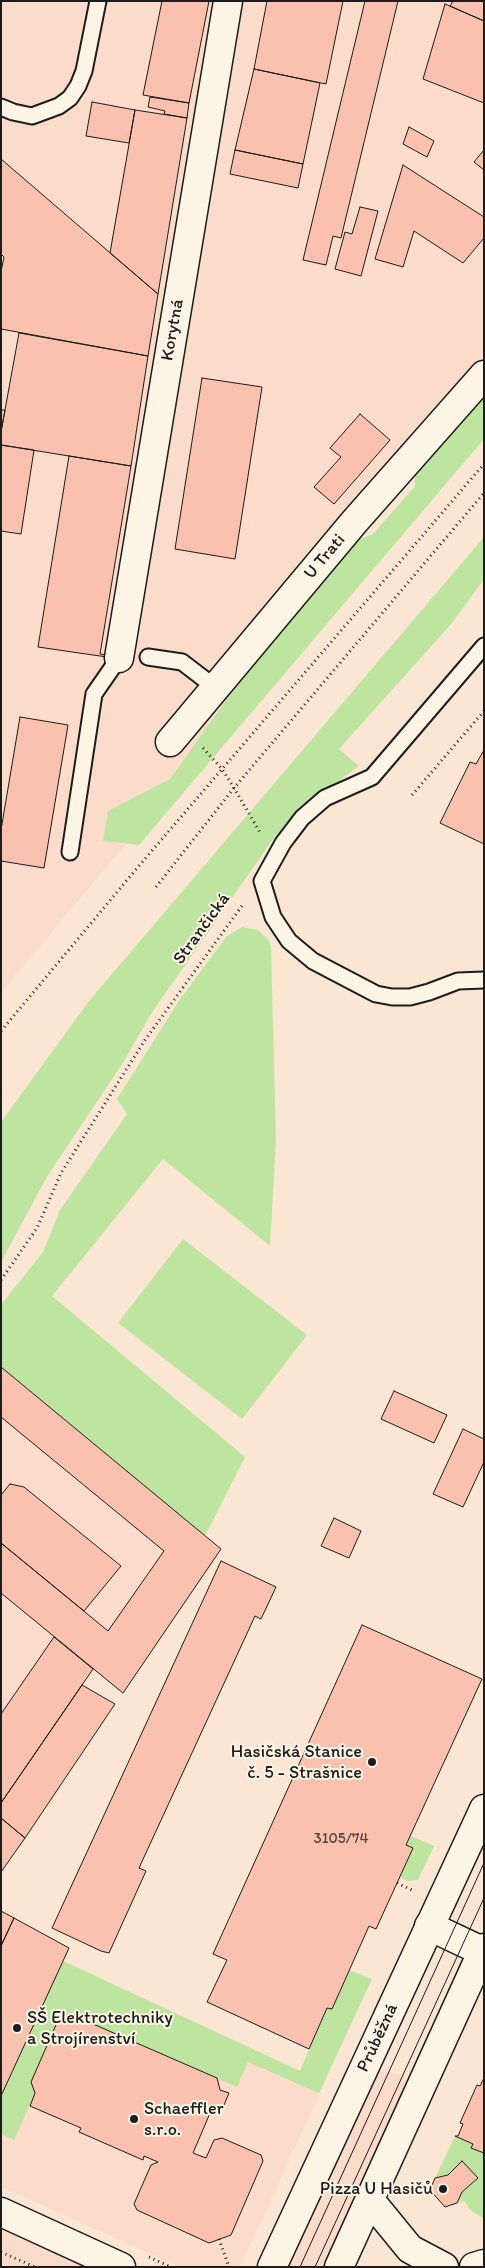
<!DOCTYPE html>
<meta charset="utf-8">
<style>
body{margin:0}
#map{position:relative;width:485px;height:2268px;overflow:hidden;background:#fbe6d4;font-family:Itim,sans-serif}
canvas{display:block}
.frame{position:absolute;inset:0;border:2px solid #1c1c1c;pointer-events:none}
</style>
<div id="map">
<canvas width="485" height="2268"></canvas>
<div class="frame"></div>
</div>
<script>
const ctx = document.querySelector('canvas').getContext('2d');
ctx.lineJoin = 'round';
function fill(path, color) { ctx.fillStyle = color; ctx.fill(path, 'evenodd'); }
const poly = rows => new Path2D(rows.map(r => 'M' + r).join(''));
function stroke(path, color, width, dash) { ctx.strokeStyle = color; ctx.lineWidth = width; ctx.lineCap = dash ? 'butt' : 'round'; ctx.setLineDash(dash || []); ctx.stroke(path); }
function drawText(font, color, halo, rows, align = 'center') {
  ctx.font = font + ' Itim,sans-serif'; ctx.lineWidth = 4; ctx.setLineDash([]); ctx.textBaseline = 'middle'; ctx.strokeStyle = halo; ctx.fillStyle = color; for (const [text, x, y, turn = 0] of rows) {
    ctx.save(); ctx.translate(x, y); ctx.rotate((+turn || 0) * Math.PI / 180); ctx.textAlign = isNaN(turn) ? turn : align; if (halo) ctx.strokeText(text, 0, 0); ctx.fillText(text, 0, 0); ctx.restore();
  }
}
fill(poly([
 [1,1,484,1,484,375,245,653,255,662,170,779,108,811,103,841,126,844,1,992],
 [1,1367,221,1549,123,1693,93,1669,1,1803],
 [1,1911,69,1948,63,1961,325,2082,242,2263,235,2267,180,2267,1,2187],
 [384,2069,405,2078,406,2087,324,2267,288,2267,376,2074],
 [1,2226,91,2267,1,2267]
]), '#fbdbc9');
fill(poly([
 [484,395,484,439,139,845,103,841,108,811,170,779,242,678,352,542,373,534,415,486,415,470],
 [484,537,484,579,452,623,339,749,359,766,340,780,315,794,298,808,271,842,151,1014,124,1061,48,1175,1,1262,1,1122,89,1001],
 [242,927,258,930,268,939,271,947,276,1139,270,1246,163,1159,52,1296,245,1457,205,1536,1,1367,1,1305,43,1252,60,1210,127,1114,117,1099,180,999,227,936],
 [183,1239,307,1335,242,1419,118,1323],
 [411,1836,434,1846,418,1880,408,1881,400,1877,406,1845],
 [63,1961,300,2071,327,2008,332,2009,349,1970,372,1979,319,2093,248,2062,237,2087,70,2014,59,2018,31,2082,35,2093,14,2140,1,2134,1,2096],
 [455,2136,473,2144,472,2148,484,2153,484,2219,469,2209,465,2201,457,2203,462,2192,462,2161,448,2175,435,2178]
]), '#bee5a0');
const building = poly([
 [162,1,209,1,189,103,143,95,162,1],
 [267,1,343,1,326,84,254,69,267,1],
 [365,1,398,1,341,238,333,236,326,265,303,260,365,1],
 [453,1,484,1,484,21,450,6,453,1],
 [445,4,484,21,484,103,423,79,445,4],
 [254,69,320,83,303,164,235,150,254,69],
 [150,97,189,103,187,118,164,114,165,111,148,107,150,97],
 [92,102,135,110,129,143,86,136,92,102],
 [135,110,187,118,158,294,110,253,135,110],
 [409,127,434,141,427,157,403,144,409,127],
 [235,150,303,164,298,188,230,174,235,150],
 [484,150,484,170,474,162,484,150],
 [1,159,158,294,148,356,1,329,1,272,4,257,1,254,1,159],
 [403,165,484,217,484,238,463,263,414,231,403,267,375,259,403,165],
 [360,207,378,211,361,276,335,269,345,232,352,234,360,207],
 [19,333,148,356,131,466,1,445,1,432,19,333],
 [202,378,262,387,235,559,175,549,202,378],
 [1,410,5,410,1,432,1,410],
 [360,414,390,440,334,504,314,487,341,457,330,448,360,414],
 [1,445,34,450,21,534,1,531,1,445],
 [69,456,131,466,100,654,107,655,107,657,38,647,69,456],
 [20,717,68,725,44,868,1,861,1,830,20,717],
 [484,750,484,844,440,823,470,762,476,764,484,750],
 [1,1367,221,1549,123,1693,1,1593,1,1543,108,1631,164,1551,1,1417,1,1367],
 [394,1391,447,1415,434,1443,381,1419,394,1391],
 [463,1429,484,1439,484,1462,463,1507,433,1494,463,1429],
 [10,1484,24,1487,121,1566,84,1611,1,1543,1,1495,10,1484],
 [334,1518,361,1531,349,1558,321,1546,334,1518],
 [221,1561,276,1587,261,1619,255,1616,139,1868,146,1871,109,1953,101,1951,52,1928,221,1561],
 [362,1625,482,1679,406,1845,413,1848,376,1929,369,1926,332,2009,327,2008,309,2049,207,2002,227,1960,213,1954,362,1625],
 [54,1637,93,1669,1,1803,1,1714,54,1637],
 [82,1685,115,1704,25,1838,1,1818,1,1803,82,1685],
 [1,1818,25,1838,1,1872,1,1818],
 [1,1911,14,1918,1,1946,1,1911],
 [14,1918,69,1948,1,2096,1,1946,14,1918],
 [70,2014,217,2078,220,2090,229,2093,222,2110,213,2106,193,2153,206,2158,214,2140,222,2138,261,2155,263,2161,231,2235,209,2243,137,2210,134,2204,151,2165,158,2162,144,2156,143,2160,79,2132,81,2128,30,2106,35,2093,31,2082,59,2018,70,2014],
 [484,2078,484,2153,471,2148,473,2144,455,2136,458,2136,463,2124,460,2123,477,2085,480,2086,484,2078],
 [462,2161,478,2178,462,2192,457,2203,445,2207,430,2190,435,2178,448,2175,462,2161]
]);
fill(building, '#fac2ae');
stroke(building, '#1c1c1c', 1);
const lane = poly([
 [1,107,13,112,32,116,59,106,70,98,78,86,84,71,98,1],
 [484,646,372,777,325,798,302,818,283,843,262,881,273,917,289,941,313,961,376,994,392,997,410,997,429,992,458,981,484,980],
 [148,657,182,662,216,688],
 [70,852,94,694,119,658]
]);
const street = poly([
 [119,658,228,1],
 [170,742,355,521,484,375],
 [429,1926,484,1952],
 [1,2212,121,2267],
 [474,2267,484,2264]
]);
const secondary = poly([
 [370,2200,410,2249,444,2267],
 [272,2267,484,1809],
 [339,2267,484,1948]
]);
stroke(lane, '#1c1c1c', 19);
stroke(street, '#1c1c1c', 31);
stroke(secondary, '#1c1c1c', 31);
stroke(poly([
 [203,748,222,769,234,788,261,834],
 [412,795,484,711],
 [156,887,234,788,484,493],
 [1,1031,138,867,484,464],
 [1,1280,37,1228,61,1173,145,1040,244,903],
 [397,1883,414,1891],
 [219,2239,229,2267],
 [1,2252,35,2267],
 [149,2257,171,2267]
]), '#1c1c1c', 3, [1, 4]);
stroke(lane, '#fcf5e5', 15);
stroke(street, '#fcf5e5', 28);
stroke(secondary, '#fcf5e5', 28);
stroke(poly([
 [300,2267,484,1863],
 [315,2267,484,1898]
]), '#1c1c1c', 1);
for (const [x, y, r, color] of [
 [372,1762,5,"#1c1c1c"],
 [17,2028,5,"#1c1c1c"],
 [134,2119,5,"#1c1c1c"],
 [443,2189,5,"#1c1c1c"]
]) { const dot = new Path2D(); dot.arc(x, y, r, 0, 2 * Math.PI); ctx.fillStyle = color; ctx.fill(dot); stroke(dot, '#fcf5e5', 2); }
drawText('15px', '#544640', null, [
 ["3105/74",341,1839]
]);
drawText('18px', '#1c1c1c', '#fcf5e5', [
 ["Korytná",173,330,-80],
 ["U Trati",325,557,-50],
 ["Strančická",202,929,-54],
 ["Průběžná",378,2038,-65]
]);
drawText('18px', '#1c1c1c', '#fcf5e5', [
 ["Hasičská Stanice",362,1752],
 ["č. 5 - Strašnice",362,1773],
 ["SŠ Elektrotechniky",27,2018,"left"],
 ["a Strojírenství",27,2039,"left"],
 ["Schaeffler",144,2109,"left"],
 ["s.r.o.",144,2130,"left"],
 ["Pizza U Hasičů",433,2189]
], 'right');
</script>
